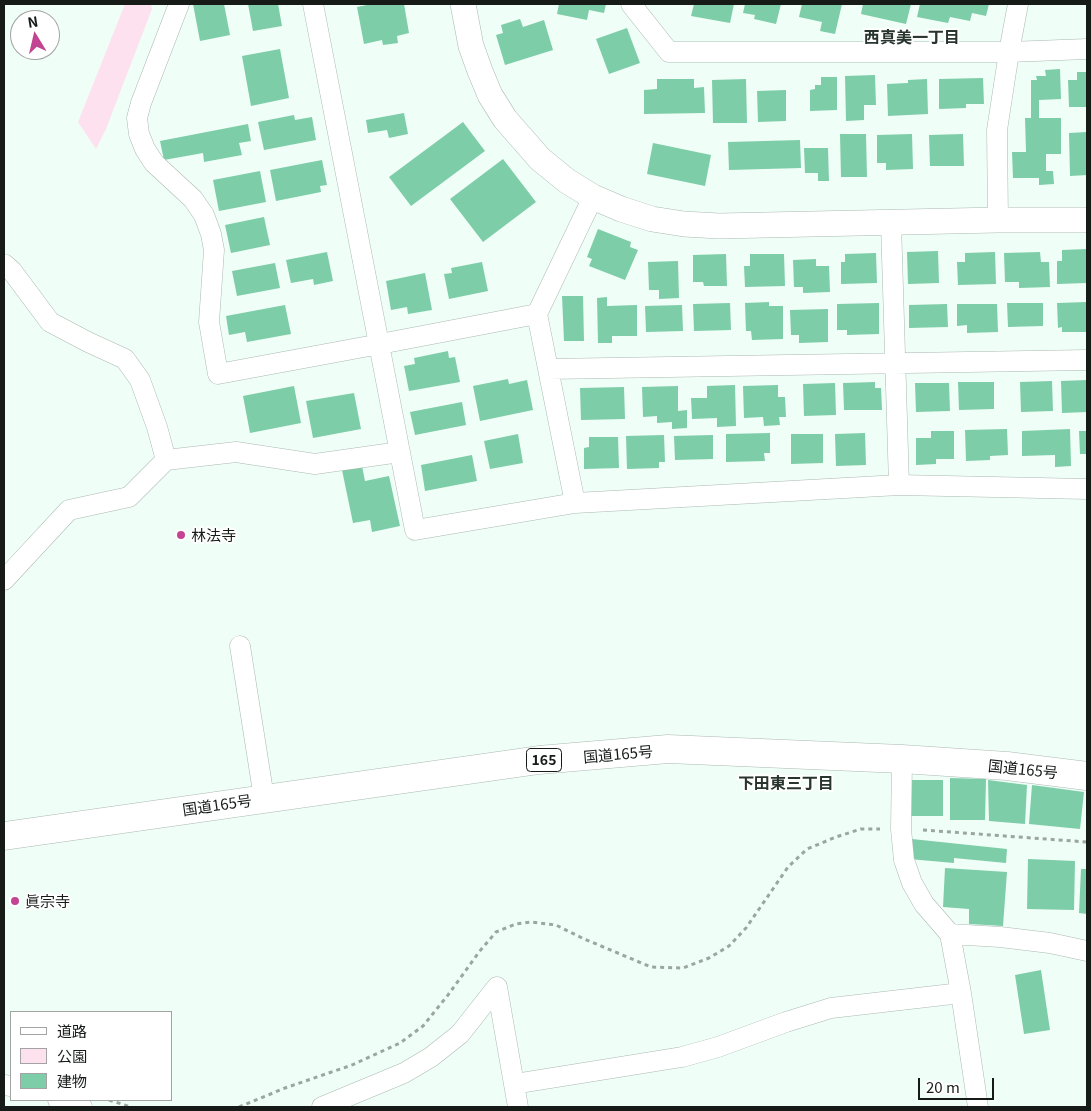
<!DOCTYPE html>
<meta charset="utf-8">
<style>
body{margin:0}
#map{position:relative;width:1091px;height:1111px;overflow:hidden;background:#effef6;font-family:Georgia,"Noto Sans JP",serif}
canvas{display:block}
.frame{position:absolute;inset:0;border:5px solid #161b18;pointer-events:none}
.legend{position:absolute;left:10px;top:1011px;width:162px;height:90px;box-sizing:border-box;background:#fff;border:1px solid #a2a4a3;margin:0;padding:6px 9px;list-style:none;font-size:15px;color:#161b18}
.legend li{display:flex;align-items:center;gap:10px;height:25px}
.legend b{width:25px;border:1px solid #a2a4a3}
.north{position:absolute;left:10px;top:10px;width:50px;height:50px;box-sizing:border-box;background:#fff;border:1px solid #a2a4a3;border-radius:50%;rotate:351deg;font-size:14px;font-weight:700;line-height:20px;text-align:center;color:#161b18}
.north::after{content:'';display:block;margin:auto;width:18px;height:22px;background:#c34490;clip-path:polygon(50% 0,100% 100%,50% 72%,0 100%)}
.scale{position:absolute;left:918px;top:1078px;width:76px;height:22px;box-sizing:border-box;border:2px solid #161b18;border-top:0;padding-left:6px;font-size:15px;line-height:18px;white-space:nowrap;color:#161b18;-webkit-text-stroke:4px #fff;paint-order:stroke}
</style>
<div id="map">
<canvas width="1091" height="1111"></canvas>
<div class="frame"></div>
<ul class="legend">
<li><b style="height:6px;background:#fff"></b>道路</li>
<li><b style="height:14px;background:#fee1ef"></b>公園</li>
<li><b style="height:14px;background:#7ecda9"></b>建物</li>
</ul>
<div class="north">N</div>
<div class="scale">20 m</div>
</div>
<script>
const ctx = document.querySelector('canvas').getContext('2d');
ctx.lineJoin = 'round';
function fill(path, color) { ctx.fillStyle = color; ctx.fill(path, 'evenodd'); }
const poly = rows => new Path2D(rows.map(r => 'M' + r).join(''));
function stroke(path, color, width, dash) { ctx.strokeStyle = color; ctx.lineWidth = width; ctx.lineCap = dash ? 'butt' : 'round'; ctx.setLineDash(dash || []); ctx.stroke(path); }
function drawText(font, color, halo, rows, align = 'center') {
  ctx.font = font + ' Georgia,"Noto Sans JP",serif'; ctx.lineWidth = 4; ctx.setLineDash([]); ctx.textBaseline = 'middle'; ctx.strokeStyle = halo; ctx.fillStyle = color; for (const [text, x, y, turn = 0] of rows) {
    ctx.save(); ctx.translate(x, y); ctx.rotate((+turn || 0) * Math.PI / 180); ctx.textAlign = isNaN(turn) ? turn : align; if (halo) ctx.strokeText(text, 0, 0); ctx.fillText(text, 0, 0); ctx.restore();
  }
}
fill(poly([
 [125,4,151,4,152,9,106,129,96,149,78,122]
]), '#fee1ef');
fill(poly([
 [193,4,224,4,230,35,200,41],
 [248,4,278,4,282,26,253,31],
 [372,4,404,4,409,33,397,36,398,43,383,45,382,40,364,44,357,7],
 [559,4,606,4,604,13,589,10,587,20,557,14],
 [694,4,734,4,730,23,691,16],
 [745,4,781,4,776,24,754,19,755,15,743,13],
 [802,4,842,4,835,34,820,31,822,22,799,17],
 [863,4,911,4,906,24,861,14],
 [920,4,989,4,986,16,972,13,970,21,950,17,948,23,917,17],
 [520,19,523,27,544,20,553,50,505,65,496,35,503,33,501,25],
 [627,28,640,63,609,74,596,39],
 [280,49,289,98,251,106,242,56],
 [1060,69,1061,99,1039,100,1039,118,1061,118,1061,154,1046,154,1046,171,1053,171,1054,184,1039,185,1039,178,1013,178,1012,152,1026,152,1025,118,1031,118,1031,80,1037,80,1036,76,1046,76,1045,70],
 [1077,72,1087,72,1087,107,1069,107,1068,80,1077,80],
 [875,75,876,105,864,105,864,120,846,121,845,76],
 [821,77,837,77,837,110,810,111,810,90,815,89,815,85,821,85],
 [983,78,984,104,966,104,966,108,939,109,939,79],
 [657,79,694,79,694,88,704,87,705,113,644,114,644,90,657,89],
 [746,79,747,123,713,123,712,80],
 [927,79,928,114,888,116,887,84,908,83,908,80],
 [786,90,786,121,758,122,757,91],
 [404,113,408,134,389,138,387,130,368,133,366,120],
 [294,115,295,120,312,117,316,140,264,150,258,122],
 [463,122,485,151,411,206,389,177],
 [248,124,251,141,239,143,242,155,204,162,203,153,164,160,160,141],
 [1087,132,1087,175,1070,176,1069,133],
 [840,134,866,134,867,177,841,177],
 [912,134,913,169,886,170,886,163,877,163,877,135],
 [963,134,964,166,930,166,929,135],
 [800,140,801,168,729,170,728,142],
 [653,143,711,155,705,186,647,174],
 [804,148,828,148,829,181,818,181,818,173,805,173],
 [503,159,536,202,483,242,450,199],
 [322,160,327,185,320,186,321,192,276,201,270,170],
 [260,171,266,202,219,211,213,180],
 [264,217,270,245,231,253,225,225],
 [598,229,631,242,630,247,638,250,625,280,589,266,592,259,587,257],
 [1087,249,1087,283,1057,284,1057,261,1062,261,1062,250],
 [938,251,939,283,908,284,907,252],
 [327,252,333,281,314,285,313,279,291,283,286,260],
 [995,252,996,284,958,285,957,262,965,262,965,253],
 [1040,252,1041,262,1049,262,1050,287,1019,288,1019,282,1005,282,1004,253],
 [876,253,877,283,841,284,841,262,845,262,845,254],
 [726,254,727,286,704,286,703,282,693,282,693,255],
 [750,254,784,254,785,286,745,287,744,266,750,266],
 [816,259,816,266,829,266,830,292,803,293,803,287,794,287,793,260],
 [678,261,679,298,659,299,659,290,649,290,648,262],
 [482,262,488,291,449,299,444,274,452,273,451,268],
 [275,263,280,288,237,296,232,271],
 [425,273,432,310,408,314,407,307,391,310,386,281],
 [562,296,583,296,584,341,564,341],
 [607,297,607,306,637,305,637,336,612,336,612,343,598,343,597,298],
 [769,302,769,306,783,306,783,339,752,340,751,331,746,331,745,303],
 [1087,302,1087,332,1062,332,1062,327,1058,328,1057,303],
 [730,303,731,330,694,331,693,304],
 [879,303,879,334,847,335,847,330,837,330,837,304],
 [1007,303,1043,303,1043,326,1008,327],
 [947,304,948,327,909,328,909,305],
 [957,304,997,304,998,332,967,333,967,325,957,326],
 [285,305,291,334,247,342,245,332,229,335,226,316],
 [682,305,683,331,646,332,645,306],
 [828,309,828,342,799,343,799,335,791,335,790,310],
 [448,351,449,358,455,357,460,382,409,391,404,366,415,364,414,358],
 [508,379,509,384,527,380,533,410,480,421,473,386],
 [1087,380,1087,412,1062,413,1061,381],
 [1052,381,1053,411,1021,412,1020,382],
 [875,382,875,388,881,388,882,410,844,410,843,383],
 [958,382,994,382,994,409,959,410],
 [835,383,836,415,804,416,803,384],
 [915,383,949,383,950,411,916,412],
 [735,385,736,426,717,427,717,418,692,419,691,398,707,398,707,386],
 [778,385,778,397,785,397,786,417,779,417,780,425,764,426,763,417,744,418,743,386],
 [294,386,301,423,250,433,243,396],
 [678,386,678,411,687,410,687,428,672,429,672,422,657,423,657,416,643,417,642,387],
 [624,387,625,419,581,420,580,388],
 [354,393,361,429,313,438,306,401],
 [462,402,466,425,415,435,410,412],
 [1007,429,1008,455,990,456,990,460,966,461,965,430],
 [1070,429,1071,466,1055,467,1055,455,1022,456,1022,431],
 [931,431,954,431,954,459,936,459,936,464,916,465,916,438,931,438],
 [1079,431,1087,431,1087,454,1080,454],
 [770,433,770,453,764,453,765,461,726,462,726,434],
 [865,433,866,465,836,466,835,434],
 [518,434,523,463,490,469,484,441],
 [791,434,823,434,823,463,791,464],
 [664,435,665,462,659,462,659,468,627,469,626,436],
 [713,435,713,459,675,460,674,436],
 [589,437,618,437,619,468,584,469,584,448,589,447],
 [472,455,477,481,425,491,421,465],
 [362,466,365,481,389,476,400,526,372,532,370,520,353,523,342,470],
 [950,778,986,779,985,820,950,820],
 [908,780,943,780,943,816,908,816],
 [988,780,1027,785,1025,824,989,821],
 [1032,785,1084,792,1080,829,1029,824],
 [912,839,1007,849,1006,863,954,858,954,863,909,859],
 [1028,859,1075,861,1074,910,1027,909],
 [945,868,1007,872,1003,926,969,924,969,909,943,907],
 [1081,869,1087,869,1087,914,1079,913],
 [1041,970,1050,1030,1024,1034,1015,975]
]), '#7ecda9');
const minor = poly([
 [179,4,141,103,137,118,139,134,145,149,154,163,193,199,204,215,211,234,214,250,209,322,218,374,380,344,537,314,593,197],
 [313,4,415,530,575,503,899,485,1087,489],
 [631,4,669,52,1009,52,1087,49],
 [998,220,997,130,1009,52,1018,4],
 [891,223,899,485],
 [4,264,12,271,50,322,88,342,125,359,140,380,157,427,166,460],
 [537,314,575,503],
 [549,369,1087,360],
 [4,580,69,510,129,497,166,460,236,452,315,464,400,452],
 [240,646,264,798],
 [902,759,901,829,904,860,912,883,924,904,950,934,961,993,978,1107],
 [950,934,1000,937,1050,943,1087,951],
 [514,1084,682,1057,718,1047,786,1022,831,1008,961,993],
 [4,1085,11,1086],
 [58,1100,82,1107],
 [322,1107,404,1073,431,1057,460,1034,497,987,518,1107]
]);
const tertiary = poly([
 [463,4,471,46,480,71,490,95,505,119,540,159,567,181,593,197,621,209,652,219,684,224,719,226,998,220,1087,220]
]);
const trunk = poly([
 [4,836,539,760,668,749,902,759,1007,766,1087,776]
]);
stroke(minor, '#abb9b2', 21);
stroke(tertiary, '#abb9b2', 26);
stroke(trunk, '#abb9b2', 29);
stroke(poly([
 [923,830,1087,842],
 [109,1100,131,1107],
 [239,1107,285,1088,352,1065,400,1043,423,1026,448,995,479,952,496,932,516,924,532,922,556,925,582,938,651,967,683,968,709,958,729,946,746,928,788,867,807,849,836,837,861,829,880,829]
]), '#9ba6a0', 3, [4, 4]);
stroke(minor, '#fff', 20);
stroke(tertiary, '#fff', 25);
stroke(trunk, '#fff', 28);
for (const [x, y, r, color] of [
 [181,535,5,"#c34490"],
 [15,901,5,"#c34490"]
]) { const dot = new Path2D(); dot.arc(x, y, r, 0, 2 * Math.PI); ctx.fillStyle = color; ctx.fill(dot); stroke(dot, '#fff', 2); }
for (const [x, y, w] of [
 [544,760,35]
]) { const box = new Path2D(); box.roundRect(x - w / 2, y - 11.5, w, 23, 4); ctx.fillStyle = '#fff'; ctx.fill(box); stroke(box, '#161b18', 1); }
drawText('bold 14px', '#161b18', null, [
 ["165",544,760]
]);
drawText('15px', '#161b18', '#fff', [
 ["林法寺",191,535],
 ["眞宗寺",25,901]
], 'left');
drawText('15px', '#161b18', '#fff', [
 ["国道165号",618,754,-5],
 ["国道165号",1023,769,6],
 ["国道165号",217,805,-8]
]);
drawText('bold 16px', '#28342e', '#fff', [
 ["西真美一丁目",912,37],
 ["下田東三丁目",786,783]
]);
</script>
